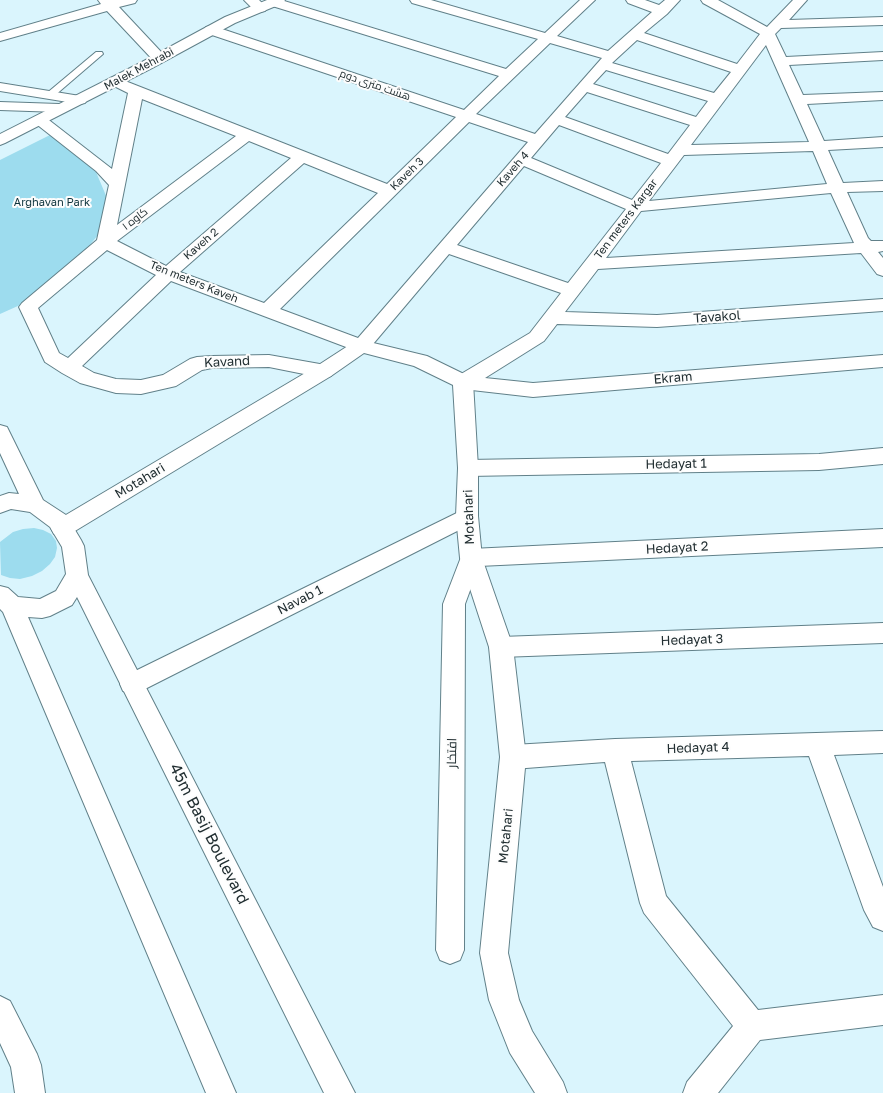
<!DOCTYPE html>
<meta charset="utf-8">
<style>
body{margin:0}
canvas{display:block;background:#daf5fd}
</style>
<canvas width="883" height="1093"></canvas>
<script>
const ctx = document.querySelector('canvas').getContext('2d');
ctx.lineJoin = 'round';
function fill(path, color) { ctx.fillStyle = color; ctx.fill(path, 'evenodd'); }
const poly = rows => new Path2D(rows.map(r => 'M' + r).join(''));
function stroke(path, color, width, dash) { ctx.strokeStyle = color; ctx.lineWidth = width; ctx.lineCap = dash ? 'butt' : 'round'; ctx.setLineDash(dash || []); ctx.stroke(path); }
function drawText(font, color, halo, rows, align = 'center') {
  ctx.font = font + ' "Golos Text",Cairo,sans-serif'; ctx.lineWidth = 4; ctx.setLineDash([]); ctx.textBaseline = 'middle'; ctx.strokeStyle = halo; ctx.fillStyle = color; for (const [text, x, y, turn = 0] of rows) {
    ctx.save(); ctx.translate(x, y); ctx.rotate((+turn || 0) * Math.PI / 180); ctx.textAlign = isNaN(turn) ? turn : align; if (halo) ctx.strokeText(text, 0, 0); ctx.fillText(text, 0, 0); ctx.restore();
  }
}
fill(poly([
 [52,134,96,172,107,198,98,235,76,262,29,301,0,314,0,160],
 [34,528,43,530,51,534,56,541,57,548,55,557,50,564,42,571,32,576,20,579,10,578,1,575,0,542,13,532,23,529]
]), '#9ddcee');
const service = poly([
 [96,52,102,52,103,54,53,97,47,97,47,93,96,52]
]);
const minor = poly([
 [98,0,137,0,135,3,119,7,164,55,166,58,164,61,159,62,154,61,107,11,0,41,0,33,101,4,98,0],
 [244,0,259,0,267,8,265,11,260,12,255,11,244,0],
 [269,0,281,0,506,69,538,39,412,3,410,0,431,0,545,33,580,0,595,0,557,36,608,51,652,12,628,3,626,0,645,0,659,5,665,0,680,0,667,14,644,33,737,64,760,34,703,3,701,0,718,0,767,27,793,0,807,0,789,20,883,17,883,25,781,28,775,34,786,57,883,52,883,60,789,65,803,95,883,92,883,100,807,104,824,141,883,137,883,147,828,150,843,183,883,181,883,191,847,192,868,238,871,241,883,241,883,251,878,252,883,258,883,276,877,274,861,253,598,269,565,312,657,315,883,299,883,311,657,327,557,324,544,341,485,378,533,383,883,355,883,367,533,397,463,389,456,387,453,382,456,377,530,333,561,293,449,254,368,350,361,352,354,350,171,281,82,366,94,373,116,379,141,380,163,375,190,359,197,357,212,356,269,355,331,366,334,371,331,376,324,378,269,367,212,368,202,370,176,386,141,394,116,393,80,383,62,373,45,362,19,307,22,303,97,240,109,185,96,171,35,123,32,120,35,117,40,115,45,117,112,169,128,93,110,84,108,81,110,78,115,77,387,184,456,117,206,33,204,30,206,27,211,26,216,27,464,110,499,76,269,5,267,2,269,0],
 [637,40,731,72,714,93,612,63,637,40],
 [550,43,602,58,535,134,476,114,550,43],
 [766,45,809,142,691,145,766,45],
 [606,70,708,101,696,117,593,84,606,70],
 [587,92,690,125,668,154,565,117,587,92],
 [142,99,236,136,117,225,142,99],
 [469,122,528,142,358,338,280,309,469,122],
 [559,125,661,163,632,200,531,158,559,125],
 [249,141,291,158,166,266,117,241,249,141],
 [813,151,827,184,649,201,684,155,813,151],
 [304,163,378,193,264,303,180,272,304,163],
 [524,166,626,209,568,283,457,245,524,166],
 [831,193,854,243,606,258,641,211,831,193],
 [107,250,156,275,68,358,59,353,38,308,107,250],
 [0,83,80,96,85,97,87,100,85,103,80,104,0,91,0,83],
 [0,102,59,104,64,105,66,108,64,111,59,112,0,110,0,102],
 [883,448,883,464,819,470,468,476,461,473,458,468,461,463,468,460,819,454,883,448],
 [467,508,475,510,478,516,475,522,141,691,132,694,123,691,120,684,123,677,467,508],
 [883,529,883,547,479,566,465,604,464,950,460,960,450,964,440,960,436,950,443,604,463,552,471,549,883,529],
 [883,623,883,643,501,657,493,654,489,647,493,640,501,637,883,623],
 [883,731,883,753,834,755,883,887,883,931,873,927,864,910,809,756,631,761,666,896,758,1010,883,995,883,1025,760,1040,718,1093,683,1093,687,1082,733,1026,644,913,640,903,605,762,513,769,504,765,500,757,504,749,513,745,615,739,883,731]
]);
const tertiary = poly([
 [267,0,285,0,283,3,235,23,152,68,5,143,0,145,0,134,142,62,225,17,267,0],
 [361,340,427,356,470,377,473,382,478,468,478,516,482,558,513,647,526,757,508,953,519,1000,532,1031,563,1082,567,1093,535,1093,510,1053,489,1000,480,953,500,757,489,647,460,558,456,516,458,468,453,385,414,366,364,353,331,376,70,534,62,536,54,534,51,528,54,522,317,366,354,342,361,340],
 [0,996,10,1001,37,1054,41,1065,45,1093,15,1093,11,1067,0,1043,0,996]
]);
const primary = poly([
 [0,425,7,427,43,500,66,515,81,540,84,546,88,575,355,1093,324,1093,77,597,72,605,50,616,42,618,28,617,236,1093,206,1093,3,612,0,609,0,586,8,588,18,597,40,599,56,591,66,574,62,547,50,527,30,512,11,509,0,513,0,496,9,493,19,494,0,453,0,425]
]);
stroke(service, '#618089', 2);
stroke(minor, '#618089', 2);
stroke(tertiary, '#618089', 2);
stroke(primary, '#618089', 2);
fill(service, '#fff');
fill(minor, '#fff');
fill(tertiary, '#fff');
fill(primary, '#fff');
drawText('11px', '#212e31', '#fdfdfd', [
 ["Malek Mehrabi",139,69,-28],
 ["هشت متری دوم",375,85,19],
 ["Kaveh 4",513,169,-49],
 ["Kaveh 3",407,174,-44],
 ["کاوه ۱",135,219,-37],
 ["Ten meters Kargar",626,219,-53],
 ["Kaveh 2",201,244,-41],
 ["Ten meters Kaveh",194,282,22]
]);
drawText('11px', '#0e343d', '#fdfdfd', [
 ["Arghavan Park",52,203]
]);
drawText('13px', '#212e31', '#fdfdfd', [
 ["Tavakol",717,317,-4],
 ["Kavand",227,362,-3],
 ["Ekram",673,378,-5],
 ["Hedayat 1",676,464,-1],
 ["Motahari",140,481,-31],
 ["Motahari",469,517,-92],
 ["Hedayat 2",677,548,-3],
 ["Navab 1",300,600,-27],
 ["Hedayat 3",692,640,-2],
 ["Hedayat 4",698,748,-2],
 ["افتخار",452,753,-89],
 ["Motahari",506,836,-84]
]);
drawText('16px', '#212e31', '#fdfdfd', [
 ["45m Basij Boulevard",209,834,63]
]);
</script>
